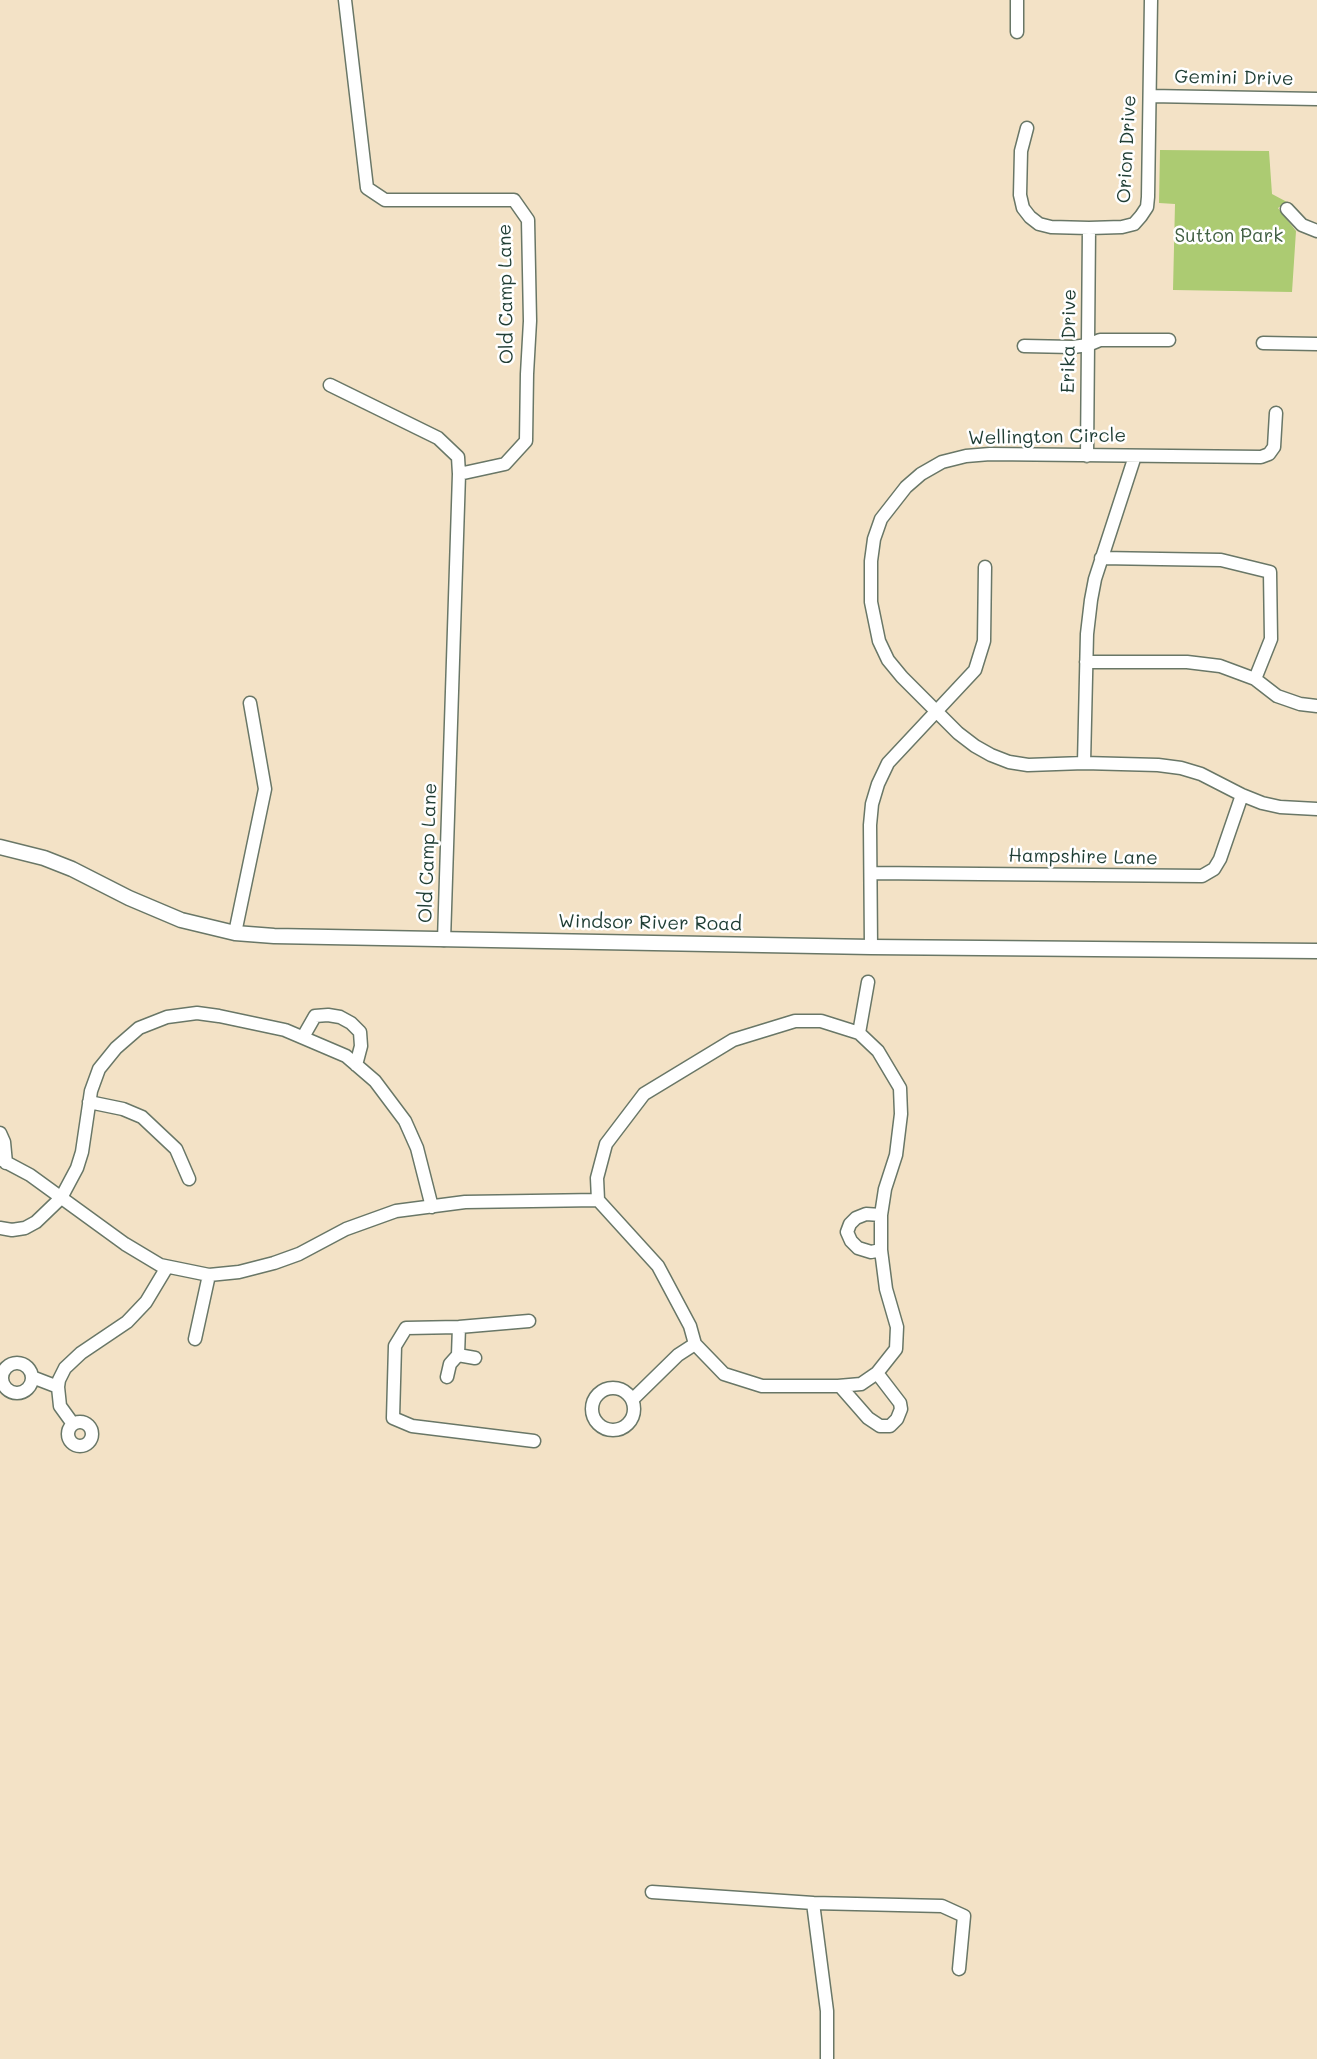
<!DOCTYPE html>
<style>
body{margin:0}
canvas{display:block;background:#f3e2c6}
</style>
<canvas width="1317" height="2059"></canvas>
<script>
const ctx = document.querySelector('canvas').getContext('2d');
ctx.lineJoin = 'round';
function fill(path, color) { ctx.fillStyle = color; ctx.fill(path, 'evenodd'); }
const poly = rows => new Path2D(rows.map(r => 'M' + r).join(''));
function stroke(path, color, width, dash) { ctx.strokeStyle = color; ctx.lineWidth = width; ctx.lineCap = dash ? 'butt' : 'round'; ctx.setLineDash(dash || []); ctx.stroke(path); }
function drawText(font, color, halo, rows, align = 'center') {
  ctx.font = font + ' Mali,sans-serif'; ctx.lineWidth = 5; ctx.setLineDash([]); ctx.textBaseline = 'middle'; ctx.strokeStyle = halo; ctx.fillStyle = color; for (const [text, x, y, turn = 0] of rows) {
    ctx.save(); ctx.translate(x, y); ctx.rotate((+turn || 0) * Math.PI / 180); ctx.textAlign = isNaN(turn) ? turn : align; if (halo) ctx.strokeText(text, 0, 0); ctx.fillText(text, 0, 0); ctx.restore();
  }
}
fill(poly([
 [1160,150,1269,151,1272,194,1287,202,1278,208,1296,231,1292,292,1173,290,1175,204,1159,203]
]), '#accb72');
const minor = poly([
 [345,0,367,188,385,200,514,200,528,220,530,321,527,374,526,441,505,464,459,474,444,940],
 [1017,0,1017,32],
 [1150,96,1317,99],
 [1027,128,1021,151,1020,195,1023,208,1030,217,1039,224,1051,227,1089,228,1122,227,1134,224,1141,216,1147,207,1148,197,1151,0],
 [1287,209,1302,225,1317,231],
 [1263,343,1317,344],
 [1024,346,1073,347,1088,345,1100,340,1169,340],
 [330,385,438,438,458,457,459,474],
 [1276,413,1274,447,1269,454,1261,457,990,454,966,456,942,462,921,474,906,487,881,519,874,539,871,561,871,602,879,641,888,660,902,677,958,733,975,746,991,755,1009,762,1028,765,1084,763,1158,765,1181,768,1201,774,1242,795,1262,803,1280,807,1317,809],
 [1087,456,1089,228],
 [1101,558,1221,560,1270,572,1271,639,1255,679],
 [1086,662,1187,662,1220,666,1255,679,1277,696,1300,704,1317,706],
 [1084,763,1087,634,1091,600,1095,579,1135,456],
 [871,873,1202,876,1214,869,1220,859,1242,795],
 [235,933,265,789,250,703],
 [871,947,870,825,872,804,878,784,888,763,975,670,984,641,985,567],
 [859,1033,868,982],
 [303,1037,315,1016,328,1015,340,1017,351,1023,360,1032,361,1046,356,1065],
 [89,1102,123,1109,142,1117,176,1149,189,1179],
 [0,1133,4,1142,6,1163],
 [0,1159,30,1175,125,1244,160,1265,209,1275,239,1272,274,1263,299,1254,346,1229,396,1211,465,1202,598,1200,597,1178,606,1144,644,1094,733,1040,795,1021,821,1021,859,1033,878,1051,900,1088,901,1114,896,1155,885,1189,881,1215,881,1250,886,1289,897,1327,896,1349,877,1373,861,1384,838,1386,762,1386,724,1374,695,1344,690,1326,658,1266,598,1200],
 [0,1228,12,1230,25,1228,36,1222,61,1198,77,1168,82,1152,91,1091,99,1069,116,1048,139,1028,167,1017,197,1013,219,1016,285,1030,346,1056,375,1081,405,1121,417,1148,432,1207],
 [881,1250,871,1252,858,1248,851,1241,847,1232,850,1224,856,1218,866,1214,881,1215],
 [529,1321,459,1327,406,1328,395,1346,393,1418,412,1426,534,1441],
 [459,1327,458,1355,475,1358],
 [195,1339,209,1275],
 '2 1378a15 15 0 1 1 30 0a15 15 0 1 1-30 0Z',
 [32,1377,58,1387],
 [447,1377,450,1364,458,1355],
 [840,1386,868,1418,880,1426,890,1426,897,1419,901,1409,900,1403,877,1373],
 '592 1409a21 21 0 1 1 42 0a21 21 0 1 1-42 0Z',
 [632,1400,678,1355,695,1344],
 '68 1434a12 12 0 1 1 24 0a12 12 0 1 1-24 0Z',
 [73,1424,60,1406,58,1387,59,1380,65,1368,81,1353,127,1322,146,1302,167,1267],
 [652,1892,813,1903,827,2011,827,2059],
 [813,1903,942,1906,964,1916,959,1969]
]);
const major = poly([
 [0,847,44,858,72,869,129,898,181,920,235,933,274,936,871,947,1317,951]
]);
stroke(minor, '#697767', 15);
stroke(major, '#697767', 17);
stroke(minor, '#fff', 12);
stroke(major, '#fff', 14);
drawText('19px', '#1f3d34', '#fff', [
 ["Gemini Drive",1234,78,1],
 ["Orion Drive",1127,149,-87],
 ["Old Camp Lane",506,294,-91],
 ["Erika Drive",1069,341,-89],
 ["Wellington Circle",1047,437,-1],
 ["Old Camp Lane",428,853,-88],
 ["Hampshire Lane",1083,857,1],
 ["Windsor River Road",650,923,1]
]);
drawText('19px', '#426044', '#fff', [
 ["Sutton Park",1229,236]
]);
</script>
